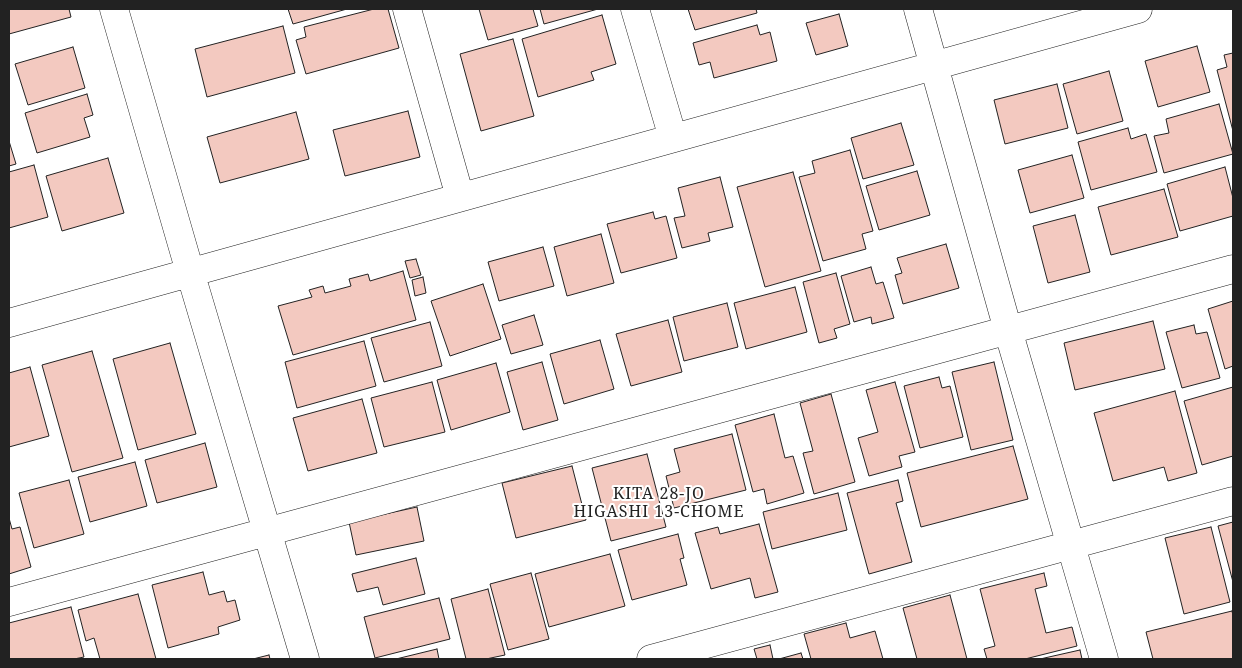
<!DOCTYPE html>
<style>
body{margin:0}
#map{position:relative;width:1242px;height:668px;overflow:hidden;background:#fff;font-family:"Noto Serif",serif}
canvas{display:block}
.frame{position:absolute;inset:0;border:10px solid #222;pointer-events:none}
</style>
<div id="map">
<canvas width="1242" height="668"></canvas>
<div class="frame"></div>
</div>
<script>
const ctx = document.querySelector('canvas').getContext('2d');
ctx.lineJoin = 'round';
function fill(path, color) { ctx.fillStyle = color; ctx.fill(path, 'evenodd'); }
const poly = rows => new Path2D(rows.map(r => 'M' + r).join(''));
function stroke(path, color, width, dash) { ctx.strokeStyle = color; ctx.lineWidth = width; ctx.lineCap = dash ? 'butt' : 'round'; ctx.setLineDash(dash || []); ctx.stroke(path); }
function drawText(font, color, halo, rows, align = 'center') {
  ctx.font = font + ' "Noto Serif",serif'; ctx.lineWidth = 4; ctx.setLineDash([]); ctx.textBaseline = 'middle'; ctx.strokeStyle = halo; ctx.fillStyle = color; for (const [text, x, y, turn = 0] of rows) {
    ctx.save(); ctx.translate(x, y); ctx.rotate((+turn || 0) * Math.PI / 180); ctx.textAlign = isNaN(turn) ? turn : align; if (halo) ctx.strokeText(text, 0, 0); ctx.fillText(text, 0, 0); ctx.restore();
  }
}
const building = poly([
 [9,9,69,9,71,17,9,34,9,9],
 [288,9,347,9,293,24,288,9],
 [374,9,388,9,399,48,306,74,296,40,306,37,304,27,374,9],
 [479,9,533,9,538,26,488,40,479,9],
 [540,9,598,9,544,24,540,9],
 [688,9,756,9,757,13,695,30,688,9],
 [839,14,848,46,816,55,806,23,839,14],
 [602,15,616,64,591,72,594,80,538,97,522,39,602,15],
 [757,25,760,35,770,32,777,61,714,78,710,62,699,65,693,43,757,25],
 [283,26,295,73,207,97,195,49,283,26],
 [513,39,534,116,481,131,460,54,513,39],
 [1197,46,1210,92,1158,107,1145,61,1197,46],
 [73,47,85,88,28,105,15,64,73,47],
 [1233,53,1233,131,1217,70,1227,67,1224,55,1233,53],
 [1109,71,1123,121,1077,134,1063,84,1109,71],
 [1057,84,1068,128,1005,144,994,100,1057,84],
 [87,94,93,115,84,118,90,137,37,153,25,113,87,94],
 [1219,104,1233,154,1164,173,1154,136,1169,133,1166,119,1219,104],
 [408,111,420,157,345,176,333,130,408,111],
 [296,112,309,159,220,183,207,137,296,112],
 [901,123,914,165,863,179,851,138,901,123],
 [1128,128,1131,139,1146,134,1157,172,1091,190,1078,142,1128,128],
 [9,141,16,164,9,166,9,141],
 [850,150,873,231,862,234,866,249,823,261,799,177,815,173,812,161,850,150],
 [1072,155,1084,198,1030,213,1018,170,1072,155],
 [108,158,124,213,62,231,46,176,108,158],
 [34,165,48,217,9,228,9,172,34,165],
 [1225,167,1233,198,1233,216,1180,231,1167,184,1225,167],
 [917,171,930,215,879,230,866,186,917,171],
 [793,172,821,271,765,287,737,187,793,172],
 [720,177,733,227,708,233,710,241,682,248,674,218,685,216,678,188,720,177],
 [1164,189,1178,237,1111,255,1098,207,1164,189],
 [653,212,655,219,666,216,677,258,621,273,607,224,653,212],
 [1075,215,1090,272,1048,283,1033,226,1075,215],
 [601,234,614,283,567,296,554,247,601,234],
 [946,244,959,288,903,304,895,275,902,273,897,258,946,244],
 [543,247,554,286,499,301,488,262,543,247],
 [416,259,421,275,410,278,405,261,416,259],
 [871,267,876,284,883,282,894,318,872,324,871,317,854,322,841,276,871,267],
 [403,271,416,320,293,355,278,306,312,297,309,290,323,286,325,293,351,286,349,279,368,274,370,281,403,271],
 [836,273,850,324,834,329,837,338,819,343,803,282,836,273],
 [423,277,426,293,415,296,412,280,423,277],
 [483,284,501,339,450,356,431,301,483,284],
 [795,287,807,332,746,349,734,303,795,287],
 [1233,301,1233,366,1225,369,1208,309,1233,301],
 [727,303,738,347,684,361,673,317,727,303],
 [534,315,543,345,511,354,502,325,534,315],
 [668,320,682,372,631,386,616,334,668,320],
 [1153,321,1165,369,1075,390,1064,343,1153,321],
 [430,322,442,366,384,382,371,338,430,322],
 [1194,325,1196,334,1207,332,1220,378,1182,388,1166,332,1194,325],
 [600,340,614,389,564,404,550,354,600,340],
 [364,341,376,386,297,408,285,362,364,341],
 [170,343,196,434,138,450,113,359,170,343],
 [92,351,123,458,72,472,42,365,92,351],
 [542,362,558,420,523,430,507,372,542,362],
 [994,362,1013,440,971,450,952,372,994,362],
 [496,363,510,412,451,430,437,380,496,363],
 [30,367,49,436,9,447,9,373,30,367],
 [939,377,942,388,950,386,963,437,920,448,904,386,939,377],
 [432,382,445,432,384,447,371,398,432,382],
 [895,382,915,452,899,456,902,467,869,476,858,438,878,432,866,390,895,382],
 [1233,387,1233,456,1202,465,1184,401,1233,387],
 [1175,391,1197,473,1168,481,1164,467,1113,481,1094,413,1175,391],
 [831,394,855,482,814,494,803,453,813,451,800,403,831,394],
 [362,399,377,453,308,471,293,418,362,399],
 [774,414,785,458,793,456,804,493,767,504,764,489,753,492,735,425,774,414],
 [732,434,746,490,674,508,666,476,680,472,674,449,732,434],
 [205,443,217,487,157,503,145,460,205,443],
 [1013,446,1028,499,921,527,907,473,1013,446],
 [647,454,666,527,611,541,592,468,647,454],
 [135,462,147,506,90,522,78,477,135,462],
 [572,466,586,520,516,538,502,483,572,466],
 [69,480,84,534,34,548,19,493,69,480],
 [898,480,903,501,896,503,912,562,869,574,847,493,898,480],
 [838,493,847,530,772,549,763,512,838,493],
 [417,507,424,541,356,555,349,522,417,507],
 [9,518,12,529,20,527,31,567,9,574,9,518],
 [1233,522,1233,582,1218,526,1233,522],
 [759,524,778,592,755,598,750,578,711,589,695,533,718,527,720,534,759,524],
 [1211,527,1230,602,1184,614,1165,538,1211,527],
 [678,534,684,558,680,559,687,585,632,600,618,550,678,534],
 [610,554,625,606,549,627,535,574,610,554],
 [416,558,425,594,383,605,378,587,357,592,352,574,416,558],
 [203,572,209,595,224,591,227,602,235,600,240,620,218,627,219,634,168,648,152,585,203,572],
 [531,573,549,639,508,650,490,584,531,573],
 [1044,573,1047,586,1035,589,1046,633,1072,627,1077,646,1025,659,987,659,984,649,995,646,980,589,1044,573],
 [488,589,505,655,486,659,466,659,451,599,488,589],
 [138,594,156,659,100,659,94,638,86,641,78,610,138,594],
 [950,595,967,659,917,659,903,608,950,595],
 [439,598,450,639,375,658,364,617,439,598],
 [71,607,84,657,74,659,9,659,9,623,71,607],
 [1232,611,1233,616,1233,659,1153,659,1146,632,1232,611],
 [846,623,850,638,875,631,883,659,811,659,804,634,846,623],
 [770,645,773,659,757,659,754,649,770,645],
 [437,649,439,659,396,659,437,649],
 [1080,650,1082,659,1040,659,1080,650],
 [801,653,803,659,779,659,801,653],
 [269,655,270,659,253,659,269,655]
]);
fill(building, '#f3c9c0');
stroke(building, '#222', 1);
const minor = poly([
 [114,9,188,265,305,659],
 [407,9,460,197],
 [635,9,673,138],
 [918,9,1008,330,1104,659],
 [9,323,1138,9],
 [9,602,1233,269],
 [651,659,1233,501]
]);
stroke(minor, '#222', 29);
stroke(minor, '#fff', 28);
ctx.letterSpacing = '1px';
drawText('16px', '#222', '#fff', [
 ["KITA 28-JO",659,494],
 ["HIGASHI 13-CHOME",659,512]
]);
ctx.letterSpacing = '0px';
</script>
